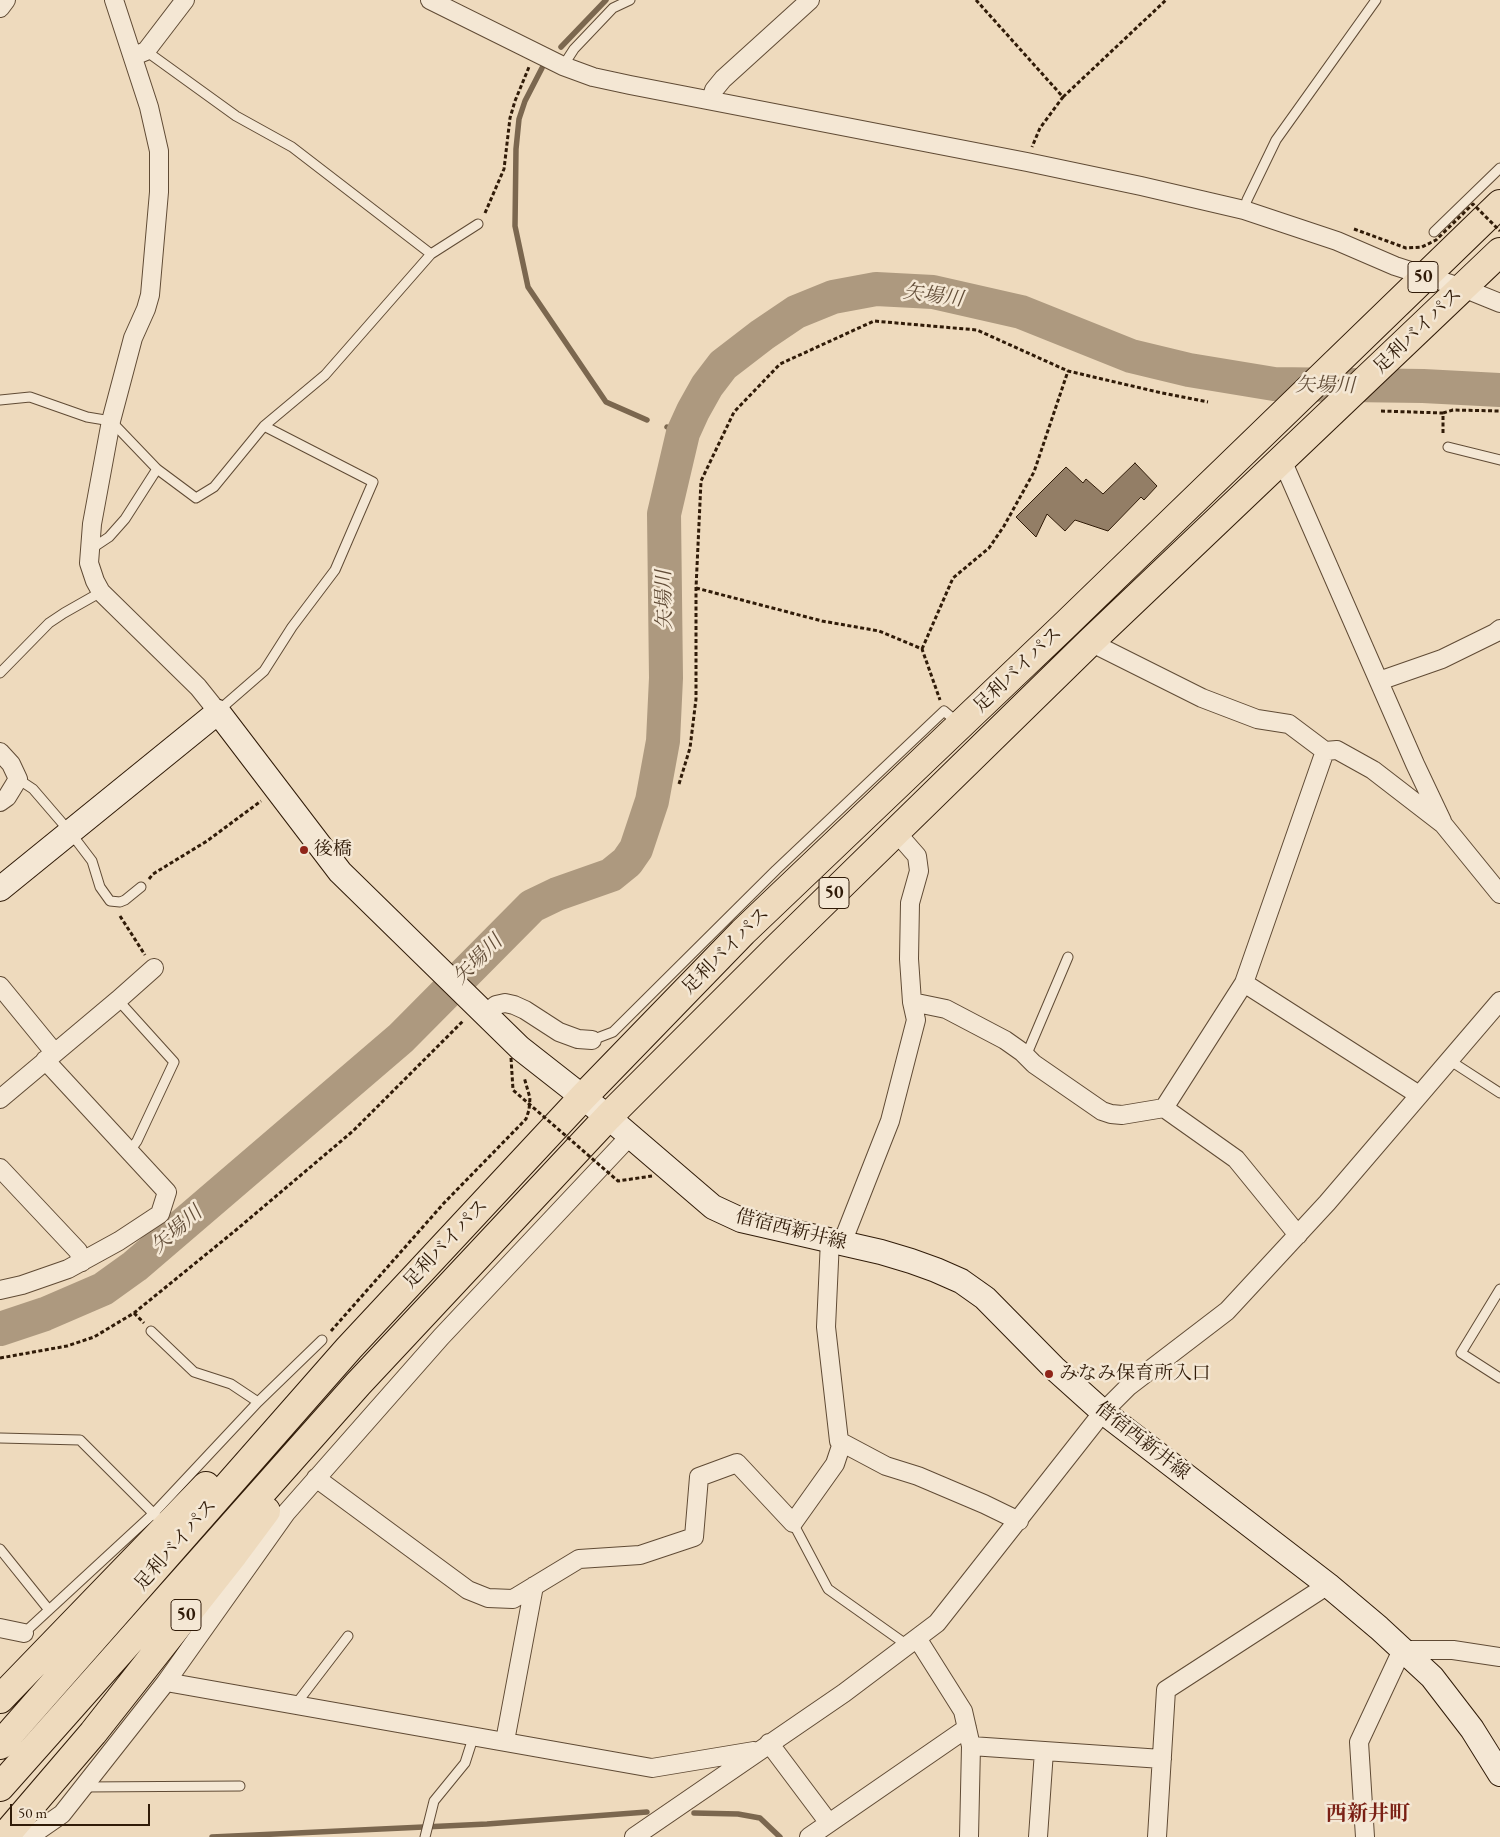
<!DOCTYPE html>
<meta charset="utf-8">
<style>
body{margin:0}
#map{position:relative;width:1500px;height:1837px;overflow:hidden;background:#eedabd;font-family:"EB Garamond",serif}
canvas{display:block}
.scale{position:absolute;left:10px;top:1804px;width:140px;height:22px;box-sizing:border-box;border:2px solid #301b08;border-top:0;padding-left:6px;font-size:15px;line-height:18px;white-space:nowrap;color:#301b08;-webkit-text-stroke:4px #f4e7d4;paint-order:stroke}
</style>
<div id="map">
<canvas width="1500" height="1837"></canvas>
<div class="scale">50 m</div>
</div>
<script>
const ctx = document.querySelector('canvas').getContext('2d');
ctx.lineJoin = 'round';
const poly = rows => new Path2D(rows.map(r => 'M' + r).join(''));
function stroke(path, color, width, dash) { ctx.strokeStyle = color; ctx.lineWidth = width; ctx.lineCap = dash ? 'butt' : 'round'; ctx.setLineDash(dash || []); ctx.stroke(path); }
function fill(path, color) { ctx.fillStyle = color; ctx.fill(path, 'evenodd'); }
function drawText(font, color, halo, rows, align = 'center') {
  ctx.font = font + ' "EB Garamond","Noto Serif JP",serif'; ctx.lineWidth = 5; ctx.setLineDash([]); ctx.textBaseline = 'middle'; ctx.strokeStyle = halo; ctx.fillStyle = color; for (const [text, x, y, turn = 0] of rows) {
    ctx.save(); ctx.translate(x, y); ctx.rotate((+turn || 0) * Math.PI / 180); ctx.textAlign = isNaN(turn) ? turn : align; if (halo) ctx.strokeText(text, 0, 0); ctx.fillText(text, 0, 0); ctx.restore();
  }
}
stroke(poly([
 [561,47,606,0],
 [542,68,525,101,519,119,516,149,515,226,528,287,606,402,647,420],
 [667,427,683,433],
 [694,1813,738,1814,760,1818,780,1837],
 [212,1837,487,1824,647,1812]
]), '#7b674f', 5.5);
stroke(poly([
 [0,1329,45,1314,103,1289,135,1266,401,1038,532,906,557,894,611,875,627,862,636,849,652,801,663,741,666,678,664,514,683,433,693,411,707,386,723,365,762,335,796,312,833,297,876,289,933,292,1021,312,1131,356,1189,370,1274,384,1423,386,1500,390]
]), '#ad997f', 34);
const building = poly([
 [1135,463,1157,486,1144,500,1141,497,1108,531,1075,520,1065,531,1047,514,1036,537,1016,517,1066,467,1083,483,1086,479,1103,494,1135,463]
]);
fill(building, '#937e66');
stroke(building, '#301b08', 1);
const lane = poly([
 [146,51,236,116,292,147,431,254,478,224],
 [563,66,574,49,613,8,630,0],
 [1244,210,1247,200,1276,140,1376,0],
 [1434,232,1500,168],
 [0,400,30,397,87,417,111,421,157,469,196,498,214,487,264,426,325,375,431,254],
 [1448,447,1500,460],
 [91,549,109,537,125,519,157,469],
 [0,673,49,623,64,613,101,592],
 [218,711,264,671,292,627,335,570,373,482,264,426],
 [18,779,33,789,70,832,92,861,100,887,110,901,120,902,125,900,141,887],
 [118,1000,174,1062,137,1141,129,1152],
 [592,1040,613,1032,776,870,944,711,958,723],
 [1026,1056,1068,957],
 [1449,1060,1500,1093],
 [1500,1289,1461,1353,1500,1378],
 [151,1331,194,1372,231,1384,258,1402],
 [0,1438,80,1440,157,1517],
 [793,1523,828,1589,907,1645],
 [0,1549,49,1610],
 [24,1633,154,1513,258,1402,322,1340],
 [296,1704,348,1636],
 [83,1787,240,1786],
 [425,1837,434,1801,465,1763,474,1735]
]);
const street = poly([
 [114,0,149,107,159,151,159,192,150,295,146,309,133,338,111,421,92,524,89,563,95,581,101,592,198,687,218,712],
 [430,0,563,66,593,77,630,85,1027,162,1141,186,1244,210,1337,241,1395,266,1463,288,1500,303],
 [0,8,6,0],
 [134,56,146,51,185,0],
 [711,100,714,90,723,79,810,0],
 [1282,460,1415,764,1442,821],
 [1090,642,1202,698,1257,719,1289,724,1325,751,1337,750,1373,770,1443,824,1500,894],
 [1379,681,1442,659,1495,633,1500,629],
 [0,752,11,764,18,779,7,797,0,802],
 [1244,983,1419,1095],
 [0,986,54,1052],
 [912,1002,946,1009,1005,1040,1022,1052,1034,1064,1102,1111,1111,1114,1122,1115,1164,1108,1236,1159,1298,1235],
 [485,1014,496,1005,505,1003,514,1005,525,1010,559,1032,578,1039,592,1040],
 [0,1099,118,1000,154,968],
 [1164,1108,1244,983,1325,751],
 [0,1168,78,1251,82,1262],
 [830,1240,826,1327,839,1441,886,1466,918,1476,984,1504,1019,1521],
 [842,1243,890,1121,916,1020,912,1002,909,959,910,903,919,871,917,856,896,832],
 [0,1290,22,1285,68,1269,119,1241,160,1214,167,1192,45,1060],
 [316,1478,468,1590,488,1598,513,1599,579,1559,640,1555,694,1537,699,1477,737,1463,793,1523,835,1464,842,1443],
 [0,1628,24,1633],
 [917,1638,963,1711,971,1746,969,1837],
 [166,1682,652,1768,754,1751],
 [505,1741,534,1586],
 [769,1743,829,1823],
 [971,1746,1162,1759],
 [29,1837,62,1814,166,1682,286,1513,441,1337,630,1136],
 [634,1837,844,1693,937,1623,1103,1412,1129,1386,1227,1311,1327,1203,1500,1001],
 [809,1837,967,1728],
 [1038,1837,1044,1751],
 [1157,1837,1166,1690,1328,1585],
 [1365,1837,1359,1742,1402,1650,1453,1650,1500,1657]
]);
const secondary = poly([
 [0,889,218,712,340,872,520,1048,608,1117,713,1207,741,1220,881,1252,911,1261,936,1270,961,1281,985,1298,1054,1368,1103,1412,1328,1585,1379,1628,1432,1677,1472,1729,1500,1774]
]);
const highway = poly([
 [0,1699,206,1486],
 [0,1745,349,1348,583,1097,743,932,1063,627,1500,204],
 [0,1787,358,1384,608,1117,779,946,1090,642,1500,252],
 [4,1837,93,1733,234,1554,266,1511]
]);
stroke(lane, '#604b35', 11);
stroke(street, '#604b35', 20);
stroke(secondary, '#301b08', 26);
stroke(highway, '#301b08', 30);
stroke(poly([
 [976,0,1063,97,1040,128,1032,147],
 [1063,97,1166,0],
 [485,213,504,169,510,118,515,101,529,67],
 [1381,411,1443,413,1443,435],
 [1443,413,1453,410,1500,411],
 [696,588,822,621,879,631,922,649,940,700],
 [922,649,953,578,989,548,1004,526,1034,472,1068,371],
 [679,784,690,748,696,699,696,588,701,481,734,412,780,364,874,321,977,330,1068,371,1162,393,1208,402],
 [149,879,153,874,207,841,261,801],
 [120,916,145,955],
 [134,1313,144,1323],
 [331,1331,444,1203,526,1119,529,1110,530,1098,524,1077],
 [0,1358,67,1346,94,1337,134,1313,236,1230,353,1131,463,1021]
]), '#301b08', 3, [4, 2.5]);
stroke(lane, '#f4e7d4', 9);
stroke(street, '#f4e7d4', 18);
stroke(secondary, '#f4e7d4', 24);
stroke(highway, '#eedabd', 28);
stroke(poly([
 [1354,229,1406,248,1422,247,1436,240,1473,204,1500,231],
 [511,1058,513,1090,618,1181,652,1176]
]), '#301b08', 3, [4, 2.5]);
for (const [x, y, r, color] of [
 [304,850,5,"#8f2418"],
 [1049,1374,5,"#8f2418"]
]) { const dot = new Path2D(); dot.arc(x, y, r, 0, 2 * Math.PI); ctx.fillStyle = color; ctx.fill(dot); stroke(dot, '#f4e7d4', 2); }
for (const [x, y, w] of [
 [1423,277,30],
 [834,893,30],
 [186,1615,30]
]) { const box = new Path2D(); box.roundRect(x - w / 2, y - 15.5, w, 31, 4); ctx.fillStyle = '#f4e7d4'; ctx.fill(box); stroke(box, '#301b08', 1); }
drawText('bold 18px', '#301b08', null, [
 ["50",1423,277],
 ["50",834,893],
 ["50",186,1615]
]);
drawText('19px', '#301b08', '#f4e7d4', [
 ["足利バイパス",1418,331,-44],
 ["足利バイパス",1018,670,-44],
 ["足利バイパス",726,951,-45],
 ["借宿西新井線",791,1230,14],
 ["足利バイパス",446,1244,-47],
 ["借宿西新井線",1142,1441,38],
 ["足利バイパス",176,1545,-49]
]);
drawText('19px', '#301b08', '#f4e7d4', [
 ["後橋",314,850],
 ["みなみ保育所入口",1059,1374]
], 'left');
drawText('italic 20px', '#624d38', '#f4e7d4', [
 ["矢場川",933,296,8],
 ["矢場川",1325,386,1],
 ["矢場川",665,600,-91],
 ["矢場川",478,960,-45],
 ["矢場川",177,1230,-41]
]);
drawText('bold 21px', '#7a1f14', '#f4e7d4', [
 ["西新井町",1368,1814]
]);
</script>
